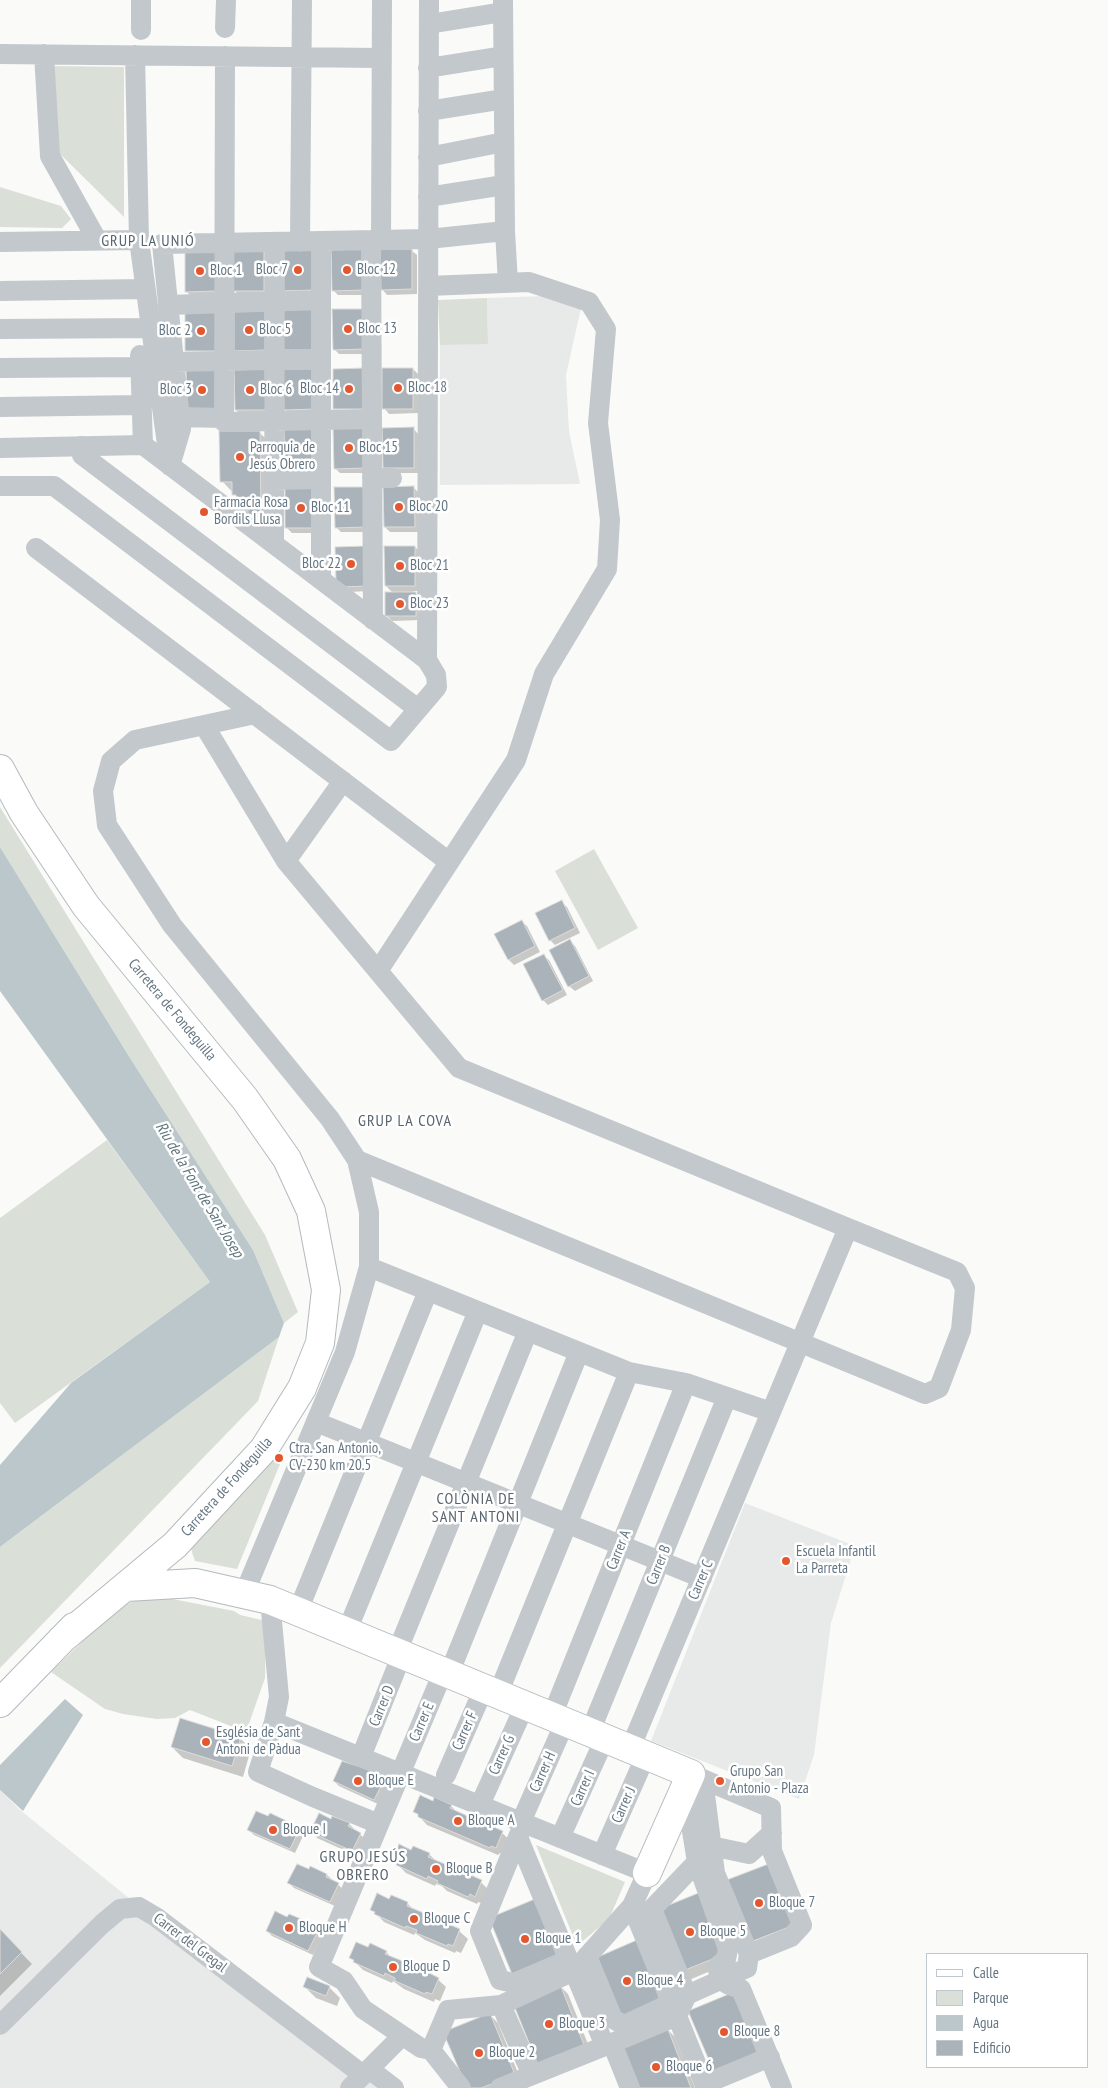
<!DOCTYPE html>
<meta charset="utf-8">
<style>
body{margin:0}
#map{position:relative;width:1108px;height:2088px;overflow:hidden;background:#fafaf8;font-family:"PT Sans Narrow",sans-serif}
canvas{display:block}
.legend{position:absolute;left:926px;top:1953px;width:162px;height:115px;box-sizing:border-box;background:#fff;border:1px solid #c1c8cd;margin:0;padding:6px 9px;list-style:none;font-size:15px;color:#657683}
.legend li{display:flex;align-items:center;gap:10px;height:25px}
.legend b{width:25px;border:1px solid #c1c8cd}
</style>
<div id="map">
<canvas width="1108" height="2088"></canvas>
<ul class="legend">
<li><b style="height:6px;background:#fff"></b>Calle</li>
<li><b style="height:14px;background:#dadfd7"></b>Parque</li>
<li><b style="height:14px;background:#bbc7cb"></b>Agua</li>
<li><b style="height:14px;background:#aab3b9"></b>Edificio</li>
</ul>
</div>
<script>
const ctx = document.querySelector('canvas').getContext('2d');
ctx.lineJoin = 'round';
function fill(path, color) { ctx.fillStyle = color; ctx.fill(path, 'evenodd'); }
const poly = rows => new Path2D(rows.map(r => 'M' + r).join(''));
function stroke(path, color, width, dash) { ctx.strokeStyle = color; ctx.lineWidth = width; ctx.lineCap = dash ? 'butt' : 'round'; ctx.setLineDash(dash || []); ctx.stroke(path); }
function drawText(font, color, halo, rows, align = 'center') {
  ctx.font = font + ' "PT Sans Narrow",sans-serif'; ctx.lineWidth = 5; ctx.setLineDash([]); ctx.textBaseline = 'middle'; ctx.strokeStyle = halo; ctx.fillStyle = color; for (const [text, x, y, turn = 0] of rows) {
    ctx.save(); ctx.translate(x, y); ctx.rotate((+turn || 0) * Math.PI / 180); ctx.textAlign = isNaN(turn) ? turn : align; if (halo) ctx.strokeText(text, 0, 0); ctx.fillText(text, 0, 0); ctx.restore();
  }
}
fill(poly([
 [545,296,581,308,566,375,569,431,580,484,440,485,440,345,488,343,487,298],
 [745,1503,855,1546,831,1623,814,1755,799,1799,651,1741],
 [0,1790,20,1810,150,1915,389,2088,0,2088]
]), '#e8e9e9');
fill(poly([
 [53,66,124,67,124,217,55,149],
 [0,187,61,206,71,219,62,228,0,227],
 [487,298,488,344,440,345,438,300],
 [0,807,265,1235,298,1312,284,1323,253,1250,130,1058,0,847],
 [594,849,638,928,598,950,555,871],
 [107,1140,210,1282,15,1423,0,1403,0,1218],
 [279,1337,258,1401,0,1668,0,1547],
 [264,1449,280,1464,237,1569,195,1561,189,1543],
 [147,1594,234,1611,240,1615,266,1621,265,1678,246,1732,190,1710,175,1718,157,1719,123,1714,105,1709,51,1672,115,1610],
 [536,1845,625,1882,609,1919,577,1946]
]), '#dadfd7');
fill(poly([
 [0,847,130,1058,253,1250,284,1323,279,1337,0,1547,0,1465,71,1383,210,1282,0,991],
 [65,1699,83,1715,23,1811,0,1790,0,1765]
]), '#bbc7cb');
fill(poly([
 [411,250,417,255,417,294,387,295,382,289],
 [263,251,269,257,269,296,240,296,235,291],
 [333,251,368,295,338,295,333,290],
 [215,252,221,296,192,297,186,291],
 [363,310,368,354,339,354,334,349],
 [413,369,418,374,418,413,389,414,384,408],
 [236,371,271,415,241,415,236,410],
 [285,371,320,414,290,414,285,409],
 [413,428,418,434,419,473,389,473,384,468],
 [364,429,370,473,340,473,335,468],
 [259,432,270,443,272,529,261,527,238,505,238,498,222,481],
 [365,488,371,532,341,532,336,527],
 [414,488,419,493,420,532,390,532,385,527],
 [315,489,321,533,292,533,287,528],
 [415,547,420,552,420,591,413,591,420,598,421,620,392,621,386,615,393,593,386,586],
 [336,548,371,591,347,592],
 [561,902,567,907,580,933,555,945,550,940],
 [521,921,527,926,540,952,514,965,509,960,496,934],
 [570,941,575,946,593,981,575,991,569,986],
 [543,955,549,960,567,995,548,1005,543,1000],
 [240,1738,251,1749,243,1777,183,1758,172,1747],
 [372,1772,377,1777,377,1779,388,1786,380,1805,339,1786,334,1781],
 [433,1803,451,1806,458,1813,475,1820,492,1824,511,1841,504,1856,500,1853,498,1855,427,1825,415,1812],
 [333,1817,349,1824,365,1839,357,1856,317,1838,312,1832,332,1821],
 [286,1822,303,1836,295,1853,254,1835,249,1830],
 [412,1851,429,1854,437,1862,453,1869,471,1873,489,1890,483,1904,478,1902,477,1904,447,1891,442,1886,436,1884,435,1886,406,1873,393,1860],
 [309,1871,327,1875,343,1889,335,1906,294,1888,289,1883],
 [390,1900,408,1904,415,1911,449,1922,468,1939,461,1953,456,1951,455,1953,425,1940,415,1933,414,1935,384,1922,372,1909],
 [656,1911,732,1962,689,1980],
 [288,1919,305,1922,322,1937,313,1955,272,1936,267,1931],
 [0,1931,32,1964,0,1996],
 [368,1948,386,1952,393,1959,428,1970,446,1987,440,2001,435,1999,434,2002,404,1989,393,1981,392,1983,363,1970,350,1957],
 [560,1986,568,1994,592,2054,547,2072],
 [305,1987,329,1987,340,1998,337,2006,316,1998],
 [490,2015,498,2023,522,2083,509,2088,468,2088],
 [667,2029,675,2037,695,2088,640,2088]
]), '#0003');
const building = poly([
 [363,249,363,290,332,291,331,250,363,249],
 [380,249,412,249,412,289,381,290,380,249],
 [264,250,264,291,233,291,233,251,264,250],
 [282,250,313,250,313,290,282,291,282,250],
 [185,251,216,251,216,291,185,292,185,251],
 [314,309,314,350,283,350,283,310,314,309],
 [332,309,363,309,364,349,333,350,332,309],
 [216,310,217,351,185,351,185,311,216,310],
 [234,310,265,310,265,350,234,351,234,310],
 [364,368,364,409,333,409,333,369,364,368],
 [382,368,413,368,413,409,382,409,382,368],
 [217,369,217,410,187,411,186,370,217,369],
 [265,369,266,410,235,410,234,370,265,369],
 [283,369,314,369,315,409,284,410,283,369],
 [414,427,414,468,383,468,382,428,414,427],
 [315,428,316,469,285,469,284,429,315,428],
 [333,428,365,428,365,468,334,469,333,428],
 [219,431,260,431,261,518,248,516,248,510,243,510,243,505,237,505,236,495,232,495,232,482,220,482,219,431],
 [414,486,415,527,384,527,383,487,414,486],
 [316,487,316,528,285,528,285,488,316,487],
 [334,487,365,487,366,527,335,528,334,487],
 [366,546,367,586,341,587,336,582,335,547,366,546],
 [384,546,415,546,415,586,385,586,384,546],
 [385,592,416,592,416,616,385,616,385,592],
 [562,900,575,928,549,941,535,913,562,900],
 [522,920,535,946,508,960,494,934,522,920],
 [570,939,589,976,568,987,549,950,570,939],
 [544,954,563,990,542,1001,523,964,544,954],
 [180,1718,241,1737,232,1766,171,1747,180,1718],
 [342,1761,373,1771,371,1775,384,1780,374,1800,333,1781,342,1761],
 [420,1795,433,1801,434,1797,452,1805,450,1808,474,1819,475,1815,493,1823,491,1826,503,1831,496,1848,491,1846,490,1848,418,1817,418,1814,413,1812,420,1795],
 [256,1811,268,1816,270,1813,287,1821,286,1824,299,1830,290,1849,247,1830,256,1811],
 [319,1813,331,1819,332,1816,350,1823,348,1826,361,1833,352,1851,310,1832,319,1813],
 [399,1844,411,1850,413,1846,430,1853,428,1857,452,1867,454,1864,471,1872,470,1875,482,1880,475,1897,470,1894,468,1897,437,1883,438,1881,428,1876,427,1879,396,1865,397,1863,392,1861,399,1844],
 [771,1863,794,1925,748,1943,724,1881,771,1863],
 [297,1864,309,1869,310,1866,327,1874,326,1877,339,1883,330,1902,287,1883,297,1864],
 [701,1892,725,1954,680,1972,654,1911,701,1892],
 [377,1893,389,1899,391,1895,408,1902,407,1906,431,1916,432,1913,450,1921,448,1924,460,1929,453,1946,448,1944,447,1946,416,1933,417,1930,406,1926,405,1928,374,1914,375,1912,370,1910,377,1893],
 [535,1899,561,1960,514,1979,489,1918,535,1899],
 [275,1911,287,1917,289,1914,306,1921,305,1925,318,1931,308,1951,266,1931,275,1911],
 [0,1929,22,1952,0,1974,0,1929],
 [637,1940,663,2001,618,2020,591,1960,637,1940],
 [356,1942,368,1947,370,1943,387,1951,385,1954,410,1964,411,1961,428,1969,427,1972,439,1978,432,1994,426,1992,425,1994,395,1981,395,1978,385,1973,384,1976,353,1962,354,1960,349,1958,356,1942],
 [307,1977,330,1986,326,1996,303,1987,307,1977],
 [560,1984,584,2045,538,2065,513,2003,560,1984],
 [734,1992,760,2054,714,2072,688,2011,734,1992],
 [490,2013,515,2075,481,2088,467,2088,443,2032,490,2013],
 [667,2027,691,2088,638,2088,621,2046,667,2027]
]);
fill(building, '#aab3b9');
stroke(building, '#dcdcda', 1);
const secondary = poly([
 [0,769,24,813,86,906,245,1099,287,1159,311,1211,326,1290,320,1343,302,1388,264,1449,175,1545,61,1640],
 [126,1587,195,1583,270,1600,691,1774,647,1873],
 [0,1703,74,1627]
]);
stroke(secondary, '#b3babf', 30);
stroke(poly([
 [141,0,141,30],
 [503,0,505,231,508,283],
 [429,24,503,12],
 [225,28,226,0],
 [0,54,381,58],
 [44,54,50,156,97,240],
 [135,55,139,240,169,459],
 [225,56,224,422,372,419],
 [428,68,503,56],
 [428,111,504,99],
 [428,157,504,142],
 [428,197,504,185],
 [371,240,373,620],
 [381,240,382,0],
 [321,241,321,580],
 [0,242,139,240],
 [300,242,302,0],
 [0,291,145,289],
 [168,305,321,300],
 [0,329,151,328],
 [140,355,143,445],
 [174,362,321,359],
 [0,368,141,367],
 [0,407,142,405],
 [180,417,224,418],
 [81,446,82,455,418,709],
 [0,448,143,445,427,660,436,675,437,687,391,741,54,486,0,486],
 [170,466,181,429,162,244,428,239,505,231],
 [372,478,392,478],
 [274,480,321,479],
 [274,544,275,242],
 [36,548,449,862],
 [427,660,429,0],
 [204,725,286,861,459,1068,848,1228,630,1749],
 [286,861,343,781],
 [378,971,516,760,544,674,607,569,610,520,598,423,606,329,589,302,529,282,428,286],
 [357,1160,925,1394,939,1388,961,1330,965,1288,957,1272,848,1228],
 [369,1267,629,1372,686,1383,771,1412],
 [316,1422,702,1578],
 [244,1594,345,1352,369,1267,369,1212,357,1160,330,1119,172,925,107,825,103,791,111,761,135,740,255,714],
 [270,1600,279,1697,274,1722,258,1772,313,1797,379,1824],
 [298,1611,428,1291],
 [347,1631,478,1311],
 [397,1652,528,1331],
 [443,1672,319,1967,344,1981,363,2009,421,2048,431,2050,461,2088],
 [449,1674,579,1352],
 [498,1694,629,1372],
 [552,1716,686,1383],
 [274,1722,647,1873,632,1906,574,1971,501,2005,448,2010,431,2050],
 [590,1732,727,1397],
 [361,1757,402,1654],
 [446,1775,484,1688],
 [693,1775,771,1808,772,1851,802,1925,791,1937,749,1954],
 [685,1788,697,1862],
 [480,1805,525,1705],
 [521,1822,565,1722],
 [518,1837,567,1956,561,1963,514,1983,500,1980,480,1931,518,1837,524,1823],
 [560,1838,605,1738],
 [711,1846,749,1854,772,1833],
 [602,1855,646,1755],
 [587,1956,613,2019,624,2025,665,2006,669,1997,632,1906],
 [687,1995,652,1909,697,1862,728,1949,726,1959,717,1967,721,1980,729,1985,741,1989,782,2088],
 [501,2005,532,2075],
 [677,2016,706,2088],
 [0,2025,102,1924,120,1909,139,1907,156,1917,363,2075],
 [612,2043,630,2088],
 [605,2046,677,2016,687,1995,747,1968,749,1954,715,1873,703,1779],
 [369,2069,394,2088],
 [705,2084,770,2057],
 [350,2088,402,2036],
 [500,2088,605,2046,574,1971]
]), '#c3c8cc', 20);
stroke(secondary, '#fff', 28);
for (const [x, y, r, color] of [
 [298,270,5,"#e4572e"],
 [347,270,5,"#e4572e"],
 [200,271,5,"#e4572e"],
 [348,329,5,"#e4572e"],
 [249,330,5,"#e4572e"],
 [201,331,5,"#e4572e"],
 [398,388,5,"#e4572e"],
 [349,389,5,"#e4572e"],
 [202,390,5,"#e4572e"],
 [250,390,5,"#e4572e"],
 [349,448,5,"#e4572e"],
 [240,457,5,"#e4572e"],
 [399,507,5,"#e4572e"],
 [301,508,5,"#e4572e"],
 [204,512,5,"#e4572e"],
 [351,564,5,"#e4572e"],
 [400,566,5,"#e4572e"],
 [400,604,5,"#e4572e"],
 [279,1458,5,"#e4572e"],
 [786,1561,5,"#e4572e"],
 [206,1742,5,"#e4572e"],
 [358,1781,5,"#e4572e"],
 [720,1781,5,"#e4572e"],
 [458,1821,5,"#e4572e"],
 [273,1830,5,"#e4572e"],
 [436,1869,5,"#e4572e"],
 [759,1903,5,"#e4572e"],
 [414,1919,5,"#e4572e"],
 [289,1928,5,"#e4572e"],
 [690,1932,5,"#e4572e"],
 [525,1939,5,"#e4572e"],
 [393,1967,5,"#e4572e"],
 [627,1981,5,"#e4572e"],
 [549,2024,5,"#e4572e"],
 [724,2032,5,"#e4572e"],
 [479,2053,5,"#e4572e"],
 [656,2067,5,"#e4572e"]
]) { const dot = new Path2D(); dot.arc(x, y, r, 0, 2 * Math.PI); ctx.fillStyle = color; ctx.fill(dot); stroke(dot, '#fff', 2); }
drawText('15px', '#657683', '#fff', [
 ["Bloc 7",288,270,"right"],
 ["Bloc 12",357,270],
 ["Bloc 1",210,271],
 ["Bloc 13",358,329],
 ["Bloc 5",259,330],
 ["Bloc 2",191,331,"right"],
 ["Bloc 18",408,388],
 ["Bloc 14",339,389,"right"],
 ["Bloc 3",192,390,"right"],
 ["Bloc 6",260,390],
 ["Parroquia de",250,448],
 ["Jesús Obrero",250,465],
 ["Bloc 15",359,448],
 ["Farmacia Rosa",214,503],
 ["Bordils Llusa",214,520],
 ["Bloc 20",409,507],
 ["Bloc 11",311,508],
 ["Bloc 22",341,564,"right"],
 ["Bloc 21",410,566],
 ["Bloc 23",410,604],
 ["Ctra. San Antonio,",289,1449],
 ["CV-230 km 20.5",289,1466],
 ["Escuela Infantil",796,1552],
 ["La Parreta",796,1569],
 ["Església de Sant",216,1733],
 ["Antoni de Pàdua",216,1750],
 ["Grupo San",730,1772],
 ["Antonio - Plaza",730,1789],
 ["Bloque E",368,1781],
 ["Bloque A",468,1821],
 ["Bloque I",283,1830],
 ["Bloque B",446,1869],
 ["Bloque 7",769,1903],
 ["Bloque C",424,1919],
 ["Bloque H",299,1928],
 ["Bloque 5",700,1932],
 ["Bloque 1",535,1939],
 ["Bloque D",403,1967],
 ["Bloque 4",637,1981],
 ["Bloque 3",559,2024],
 ["Bloque 8",734,2032],
 ["Bloque 2",489,2053],
 ["Bloque 6",666,2067]
], 'left');
drawText('15px', '#657683', '#fff', [
 ["Carretera de Fondeguilla",172,1010,50],
 ["Carretera de Fondeguilla",227,1487,-48],
 ["Carrer A",619,1550,-68],
 ["Carrer B",659,1565,-68],
 ["Carrer C",701,1580,-67],
 ["Carrer D",382,1706,-68],
 ["Carrer E",422,1722,-67],
 ["Carrer F",465,1731,-66],
 ["Carrer G",502,1755,-66],
 ["Carrer H",543,1772,-66],
 ["Carrer I",583,1788,-66],
 ["Carrer J",624,1805,-66],
 ["Carrer del Gregal",190,1943,37]
]);
ctx.letterSpacing = '1px';
drawText('16px', '#57646e', '#fff', [
 ["GRUP LA UNIÓ",148,241],
 ["GRUP LA COVA",405,1121],
 ["COLÒNIA DE",476,1499],
 ["SANT ANTONI",476,1517],
 ["GRUPO JESÚS",363,1857],
 ["OBRERO",363,1875]
]);
ctx.letterSpacing = '0px';
drawText('italic 16px', '#60757c', '#fff', [
 ["Riu de la Font de Sant Josep",199,1190,59]
]);
</script>
